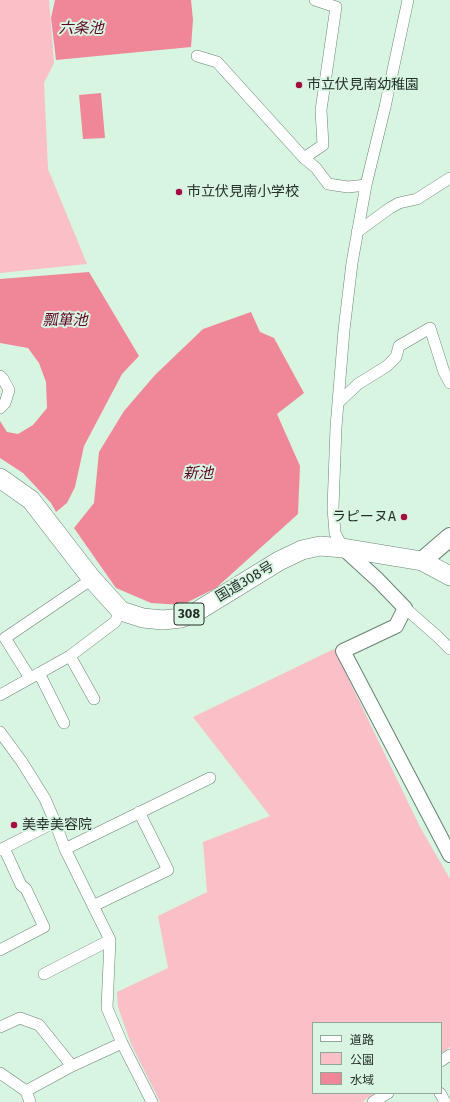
<!DOCTYPE html>
<meta charset="utf-8">
<style>
body{margin:0}
#map{position:relative;width:450px;height:1102px;overflow:hidden;background:#d8f5e2;font-family:"Fira Sans","Noto Sans JP",sans-serif}
canvas{display:block}
.legend{position:absolute;left:312px;top:1022px;width:130px;height:72px;box-sizing:border-box;background:#d8f5e2;border:1px solid #90a698;margin:0;padding:5px 7px;list-style:none;font-size:12px;color:#252f28}
.legend li{display:flex;align-items:center;gap:8px;height:20px}
.legend b{width:20px;border:1px solid #90a698}
</style>
<div id="map">
<canvas width="450" height="1102"></canvas>
<ul class="legend">
<li><b style="height:5px;background:#fff"></b>道路</li>
<li><b style="height:11px;background:#fabfc7"></b>公園</li>
<li><b style="height:11px;background:#ef8798"></b>水域</li>
</ul>
</div>
<script>
const ctx = document.querySelector('canvas').getContext('2d');
ctx.lineJoin = 'round';
function fill(path, color) { ctx.fillStyle = color; ctx.fill(path, 'evenodd'); }
const poly = rows => new Path2D(rows.map(r => 'M' + r).join(''));
function stroke(path, color, width, dash) { ctx.strokeStyle = color; ctx.lineWidth = width; ctx.lineCap = dash ? 'butt' : 'round'; ctx.setLineDash(dash || []); ctx.stroke(path); }
function drawText(font, color, halo, rows, align = 'center') {
  ctx.font = font + ' "Fira Sans","Noto Sans JP",sans-serif'; ctx.lineWidth = 4; ctx.setLineDash([]); ctx.textBaseline = 'middle'; ctx.strokeStyle = halo; ctx.fillStyle = color; for (const [text, x, y, turn = 0] of rows) {
    ctx.save(); ctx.translate(x, y); ctx.rotate((+turn || 0) * Math.PI / 180); ctx.textAlign = isNaN(turn) ? turn : align; if (halo) ctx.strokeText(text, 0, 0); ctx.fillText(text, 0, 0); ctx.restore();
  }
}
fill(poly([
 [0,0,49,0,54,63,44,83,48,169,87,264,0,273],
 [334,649,420,827,450,879,450,1047,441,1053,441,1023,313,1023,313,1093,375,1093,362,1102,160,1102,131,1044,118,1007,117,992,168,968,158,916,207,892,203,842,270,816,193,717]
]), '#fabfc7');
fill(poly([
 [55,0,191,0,193,20,191,47,56,60,51,18],
 [101,93,105,138,83,139,79,95],
 [89,272,139,356,122,374,84,446,75,487,67,503,56,512,51,503,23,473,0,458,0,421,7,432,18,434,33,425,47,408,46,382,39,363,28,348,0,343,0,279],
 [251,312,260,332,274,338,304,393,277,414,300,466,298,514,216,588,182,605,151,603,116,588,74,528,94,503,99,452,124,411,155,375,203,329]
]), '#ef8798');
const minor = poly([
 [197,56,217,62,304,158,316,168,328,184,348,187,366,185],
 [304,158,323,145,321,110,336,7,315,0],
 [357,232,390,208,399,203,417,199,450,178],
 [0,376,3,379,9,390,5,403,0,408],
 [338,403,358,384,387,366,396,357,399,346,430,328,444,372,450,383],
 [343,548,335,533,333,508,336,427,344,330,352,263,366,185,385,107,408,0],
 [405,608,437,636,450,649],
 [70,656,94,699],
 [39,673,64,723],
 [30,678,5,638,92,579],
 [0,695,70,656,115,622,121,611],
 [0,732,22,762,45,799,55,822,65,849,110,940,107,1008,122,1043,152,1102],
 [65,849,210,778],
 [0,850,55,822],
 [93,906,168,870,139,812],
 [0,950,44,927,26,889,21,885,4,848],
 [44,974,110,940],
 [0,1027,20,1018,39,1025,72,1066],
 [441,1061,450,1055],
 [0,1073,26,1091,72,1066,122,1043],
 [26,1091,30,1102],
 [440,1093,445,1102],
 [373,1102,388,1093]
]);
const tertiary = poly([
 [343,548,378,580,405,608,396,626,343,651,450,855]
]);
const primary = poly([
 [422,561,450,537]
]);
const trunk = poly([
 [0,478,31,500,92,579,121,611,143,618,163,620,181,618,196,612,279,561,302,550,320,546,343,548,422,561,450,576]
]);
stroke(minor, '#698372', 12);
stroke(tertiary, '#698372', 16);
stroke(primary, '#698372', 20);
stroke(trunk, '#698372', 20);
stroke(minor, '#fff', 11);
stroke(tertiary, '#fff', 14);
stroke(primary, '#fff', 18);
stroke(trunk, '#fff', 19);
for (const [x, y, r, color] of [
 [299,85,4,"#a50c42"],
 [179,192,4,"#a50c42"],
 [404,517,4,"#a50c42"],
 [14,825,4,"#a50c42"]
]) { const dot = new Path2D(); dot.arc(x, y, r, 0, 2 * Math.PI); ctx.fillStyle = color; ctx.fill(dot); stroke(dot, '#d8f5e2', 1.5); }
for (const [x, y, w] of [
 [189,614,30]
]) { const box = new Path2D(); box.roundRect(x - w / 2, y - 11, w, 22, 3); ctx.fillStyle = '#d8f5e2'; ctx.fill(box); stroke(box, '#252f28', 1); }
drawText('bold 13px', '#252f28', null, [
 ["308",189,614]
]);
drawText('14px', '#252f28', '#d8f5e2', [
 ["市立伏見南幼稚園",307,85],
 ["市立伏見南小学校",187,192],
 ["ラピーヌA",396,517,"right"],
 ["美幸美容院",22,825]
], 'left');
drawText('14px', '#252f28', '#d8f5e2', [
 ["国道308号",245,582,-31]
]);
drawText('italic 15px', '#600022', '#d8f5e2', [
 ["六条池",81,29],
 ["瓢箪池",65,321],
 ["新池",198,474]
]);
</script>
